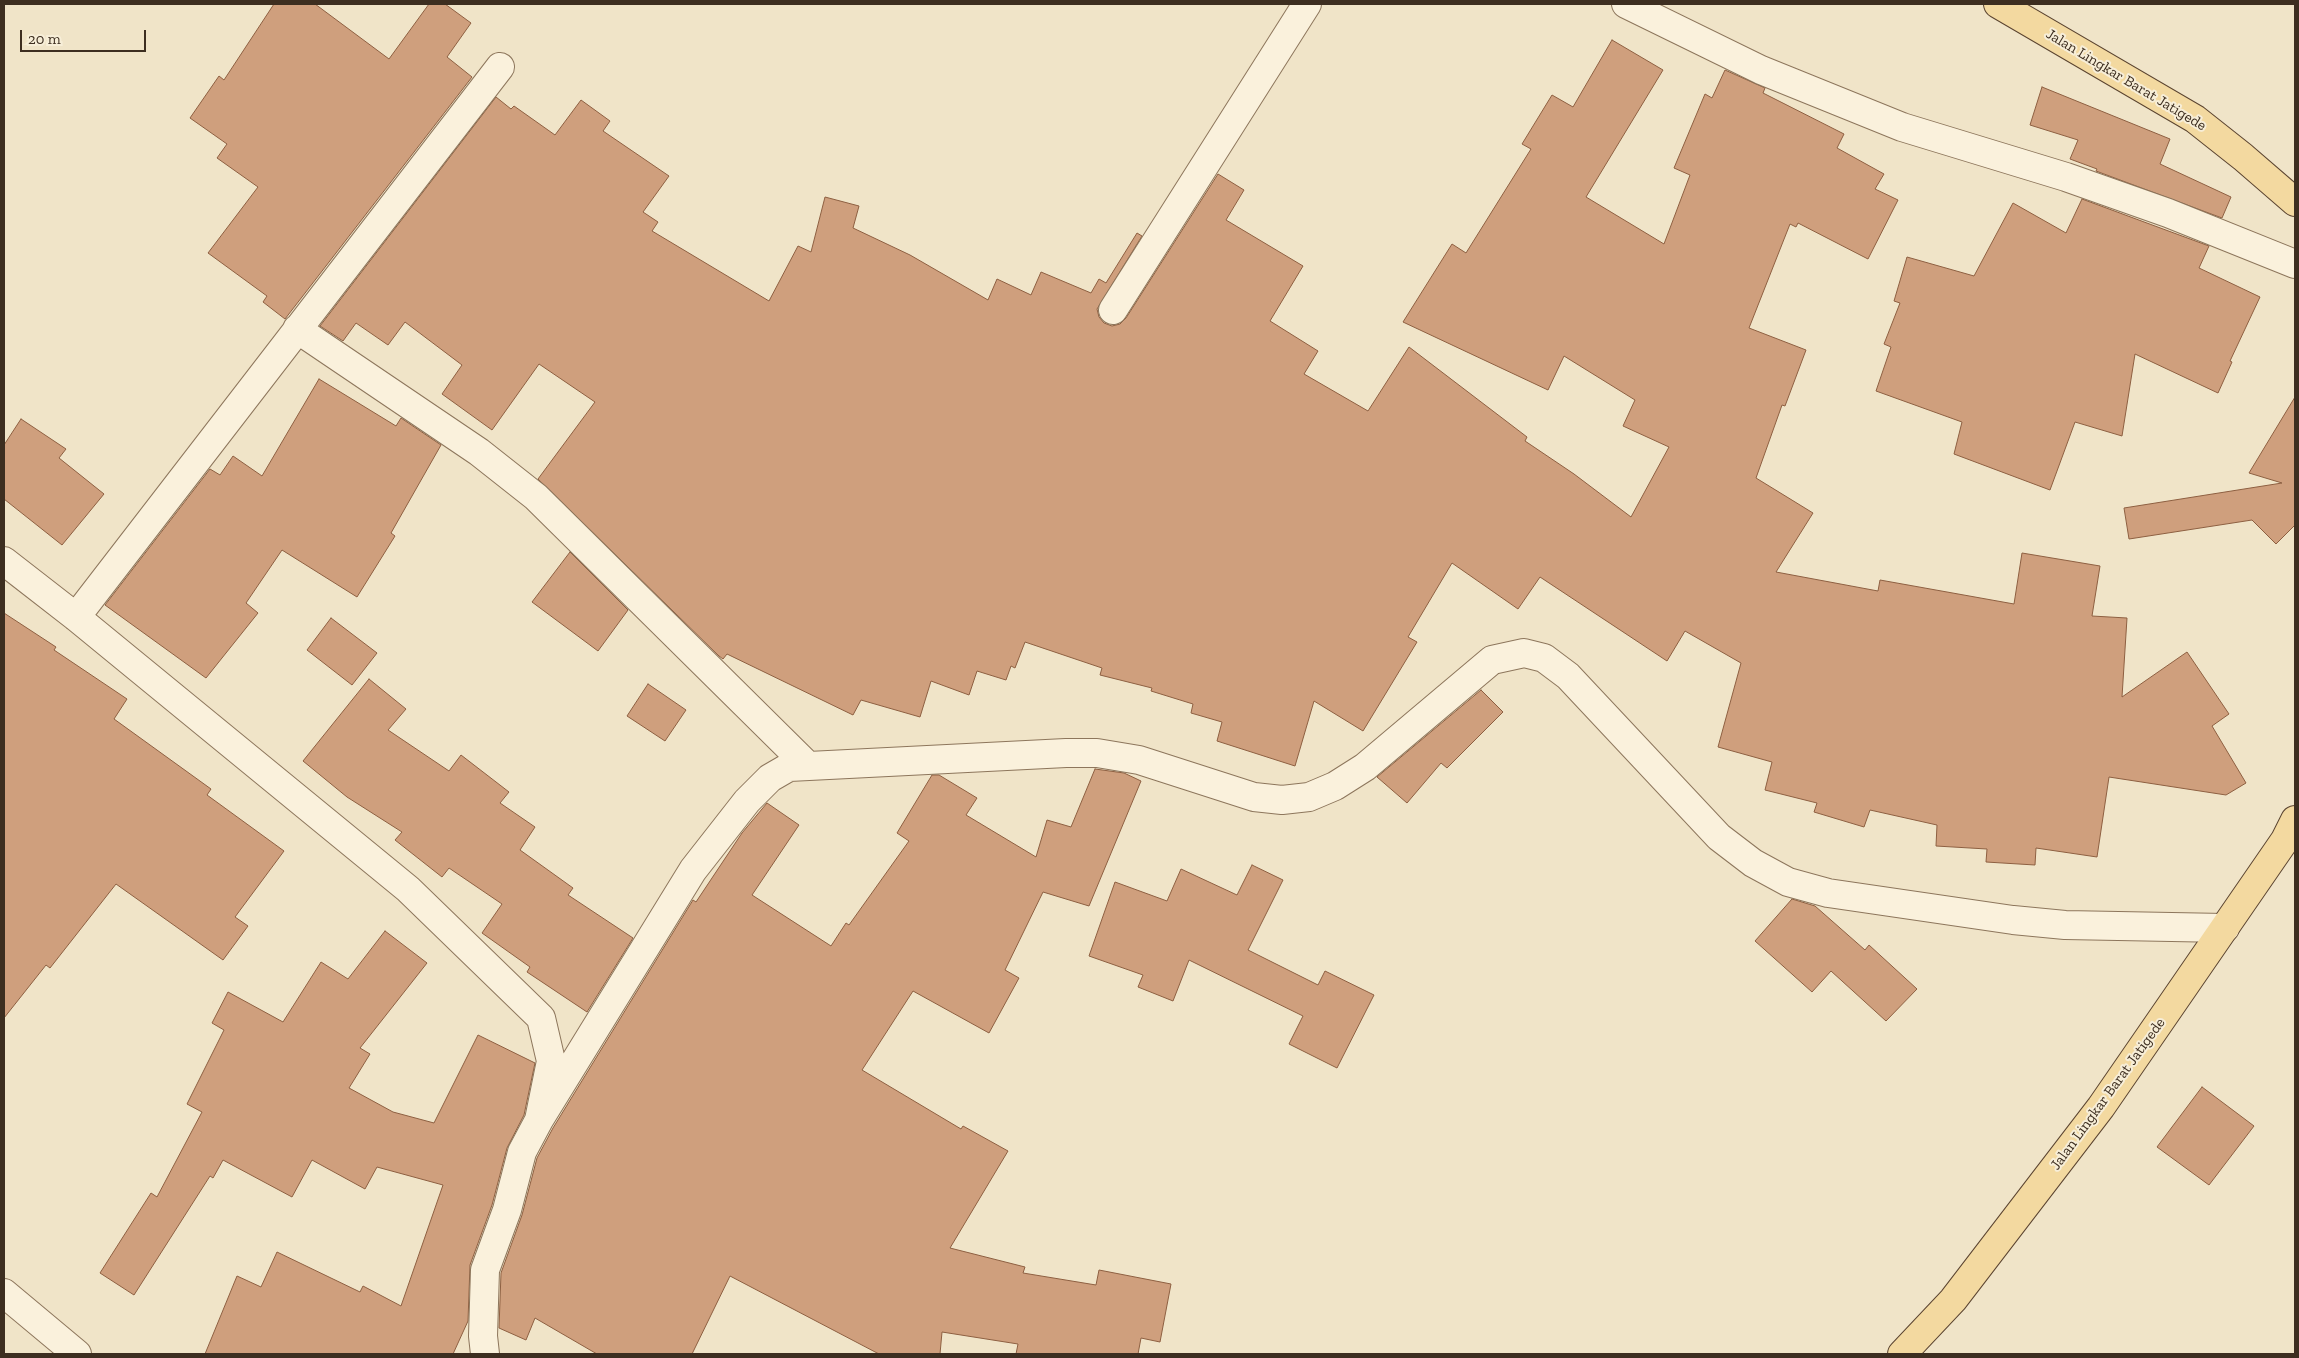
<!DOCTYPE html>
<style>
body{margin:0}
#map{position:relative;width:2299px;height:1358px;overflow:hidden;background:#f0e4c8;font-family:"Zilla Slab",serif}
canvas{display:block}
.frame{position:absolute;inset:0;border:5px solid #3d2e20;pointer-events:none}
.scale{position:absolute;left:20px;top:30px;width:126px;height:22px;box-sizing:border-box;border:2px solid #3d2e20;border-top:0;padding-left:6px;font-size:15px;line-height:18px;white-space:nowrap;color:#3d2e20;-webkit-text-stroke:4px #f7eed8;paint-order:stroke}
</style>
<div id="map">
<canvas width="2299" height="1358"></canvas>
<div class="frame"></div>
<div class="scale">20 m</div>
</div>
<script>
const ctx = document.querySelector('canvas').getContext('2d');
ctx.lineJoin = 'round';
function fill(path, color) { ctx.fillStyle = color; ctx.fill(path, 'evenodd'); }
const poly = rows => new Path2D(rows.map(r => 'M' + r).join(''));
function stroke(path, color, width, dash) { ctx.strokeStyle = color; ctx.lineWidth = width; ctx.lineCap = dash ? 'butt' : 'round'; ctx.setLineDash(dash || []); ctx.stroke(path); }
function drawText(font, color, halo, rows, align = 'center') {
  ctx.font = font + ' "Zilla Slab",serif'; ctx.lineWidth = 4; ctx.setLineDash([]); ctx.textBaseline = 'middle'; ctx.strokeStyle = halo; ctx.fillStyle = color; for (const [text, x, y, turn = 0] of rows) {
    ctx.save(); ctx.translate(x, y); ctx.rotate((+turn || 0) * Math.PI / 180); ctx.textAlign = isNaN(turn) ? turn : align; if (halo) ctx.strokeText(text, 0, 0); ctx.fillText(text, 0, 0); ctx.restore();
  }
}
const building = poly([
 [274,4,315,4,389,59,429,4,445,4,471,23,447,57,472,77,285,319,263,302,267,296,208,253,258,187,217,158,227,144,190,118,219,76,224,80,274,4],
 [1612,40,1663,70,1586,197,1664,244,1690,175,1674,168,1705,94,1712,98,1725,70,1765,88,1763,93,1844,134,1837,148,1884,174,1875,189,1898,200,1868,259,1798,223,1796,227,1790,224,1749,328,1806,350,1785,406,1782,405,1756,478,1813,513,1776,572,1878,591,1880,580,2014,604,2022,553,2100,566,2092,616,2127,618,2122,697,2187,652,2229,714,2212,726,2246,783,2226,795,2109,777,2097,857,2036,848,2035,865,1986,862,1987,849,1936,846,1937,825,1870,810,1864,827,1814,812,1817,803,1765,790,1772,762,1718,747,1741,663,1685,631,1667,661,1540,577,1518,609,1452,563,1408,637,1417,642,1363,731,1314,701,1295,766,1217,741,1222,722,1191,713,1193,704,1151,691,1152,688,1100,675,1102,668,1025,642,1015,668,1011,666,1006,680,977,671,969,695,931,681,920,717,861,700,853,715,727,654,723,659,719,656,538,479,595,402,539,364,492,430,442,394,462,365,405,322,388,345,356,323,343,341,320,326,496,97,511,109,514,106,555,135,581,100,610,121,603,131,669,176,643,212,658,222,652,231,769,301,798,246,811,252,825,197,859,206,853,228,910,255,988,300,997,279,1031,295,1041,272,1091,293,1099,279,1106,283,1137,233,1142,236,1097,309,1099,317,1104,323,1112,326,1120,324,1126,318,1218,174,1244,190,1226,220,1303,266,1270,321,1318,351,1304,374,1368,411,1409,347,1527,437,1525,441,1574,474,1631,517,1669,447,1623,426,1635,400,1564,356,1548,390,1403,322,1452,244,1466,253,1531,149,1522,144,1552,95,1573,107,1612,40],
 [2042,87,2170,139,2160,164,2231,197,2222,218,2096,171,2097,169,2070,159,2078,140,2030,125,2042,87],
 [2082,199,2209,246,2199,268,2260,297,2230,361,2232,362,2218,393,2135,354,2122,436,2075,422,2050,490,1954,454,1962,422,1876,391,1891,347,1884,344,1900,303,1894,301,1907,257,1974,276,2013,203,2066,233,2082,199],
 [319,379,396,426,401,418,441,445,391,533,395,536,357,597,282,550,246,603,258,613,206,678,105,605,210,469,220,475,233,456,262,476,319,379],
 [2295,397,2295,525,2276,544,2252,520,2129,539,2124,508,2282,483,2249,473,2295,397],
 [21,419,66,449,59,458,104,494,62,545,4,499,4,445,21,419],
 [570,552,628,610,598,651,532,602,570,552],
 [4,613,56,647,54,650,127,699,114,719,211,789,207,795,284,851,235,917,248,926,223,960,116,884,50,968,46,965,4,1018,4,613],
 [331,618,377,653,352,685,307,650,331,618],
 [369,679,406,709,388,730,449,771,461,755,509,792,500,803,535,827,520,850,573,888,568,895,633,938,587,1012,527,972,530,967,482,933,502,904,449,868,442,877,395,840,402,832,347,797,303,761,369,679],
 [648,684,686,710,665,741,627,716,648,684],
 [1481,690,1503,712,1447,768,1441,763,1407,803,1377,777,1481,690],
 [1095,769,1124,773,1141,781,1089,906,1043,892,1005,970,1019,978,989,1033,913,991,862,1070,961,1129,963,1126,1008,1151,950,1248,1025,1267,1023,1273,1096,1285,1099,1270,1171,1284,1160,1342,1141,1338,1138,1354,1016,1354,1018,1344,942,1332,940,1354,879,1354,730,1276,692,1354,597,1354,535,1318,526,1340,499,1328,501,1273,522,1215,537,1158,553,1128,693,900,696,902,742,833,767,803,799,825,752,895,831,946,846,923,849,925,909,841,897,833,932,775,939,775,977,798,966,815,1036,857,1047,820,1071,827,1095,769],
 [1252,865,1283,880,1248,950,1318,985,1325,971,1374,995,1337,1068,1289,1044,1303,1016,1189,960,1173,1001,1138,987,1143,975,1089,956,1115,882,1167,901,1181,869,1237,895,1252,865],
 [1792,899,1815,906,1865,950,1869,945,1917,989,1886,1021,1831,971,1812,992,1755,941,1792,899],
 [385,931,427,963,360,1048,370,1054,349,1088,393,1112,434,1123,478,1035,535,1063,524,1115,507,1148,492,1205,470,1265,468,1321,453,1354,205,1354,237,1276,261,1287,277,1252,360,1292,363,1286,401,1306,443,1185,377,1167,365,1189,312,1160,292,1197,223,1160,213,1178,210,1176,134,1295,100,1273,151,1193,157,1197,202,1112,187,1104,224,1030,212,1023,228,992,283,1022,321,962,348,979,385,931],
 [2202,1087,2254,1126,2209,1185,2157,1147,2202,1087]
]);
fill(building, '#cf9f7d');
stroke(building, '#8d5f41', 1);
const minor = poly([
 [1626,4,1761,70,1902,127,2066,177,2168,213,2295,264],
 [1113,310,1307,4],
 [297,329,479,452,536,497,808,766],
 [4,561,76,617,408,889,541,1018,551,1061,539,1120,522,1152,507,1210,485,1270,483,1336,485,1354],
 [76,617,500,67],
 [539,1120,693,870,747,801,770,778,789,767,1066,753,1097,753,1139,760,1254,797,1282,800,1309,797,1335,786,1365,767,1492,660,1524,653,1544,658,1568,676,1719,837,1753,863,1788,882,1828,893,2013,920,2065,925,2225,928],
 [4,1293,77,1354]
]);
const major = poly([
 [1998,4,2195,119,2243,157,2295,202],
 [1902,1354,1953,1300,2101,1107,2285,840,2295,820]
]);
stroke(minor, '#8d765c', 30);
stroke(major, '#5b4430', 30);
stroke(minor, '#faf1dc', 28);
stroke(major, '#f3d9a0', 28);
drawText('15px', '#3d2e20', '#f7eed8', [
 ["Jalan Lingkar Barat Jatigede",2126,80,31],
 ["Jalan Lingkar Barat Jatigede",2108,1094,-54]
]);
</script>
